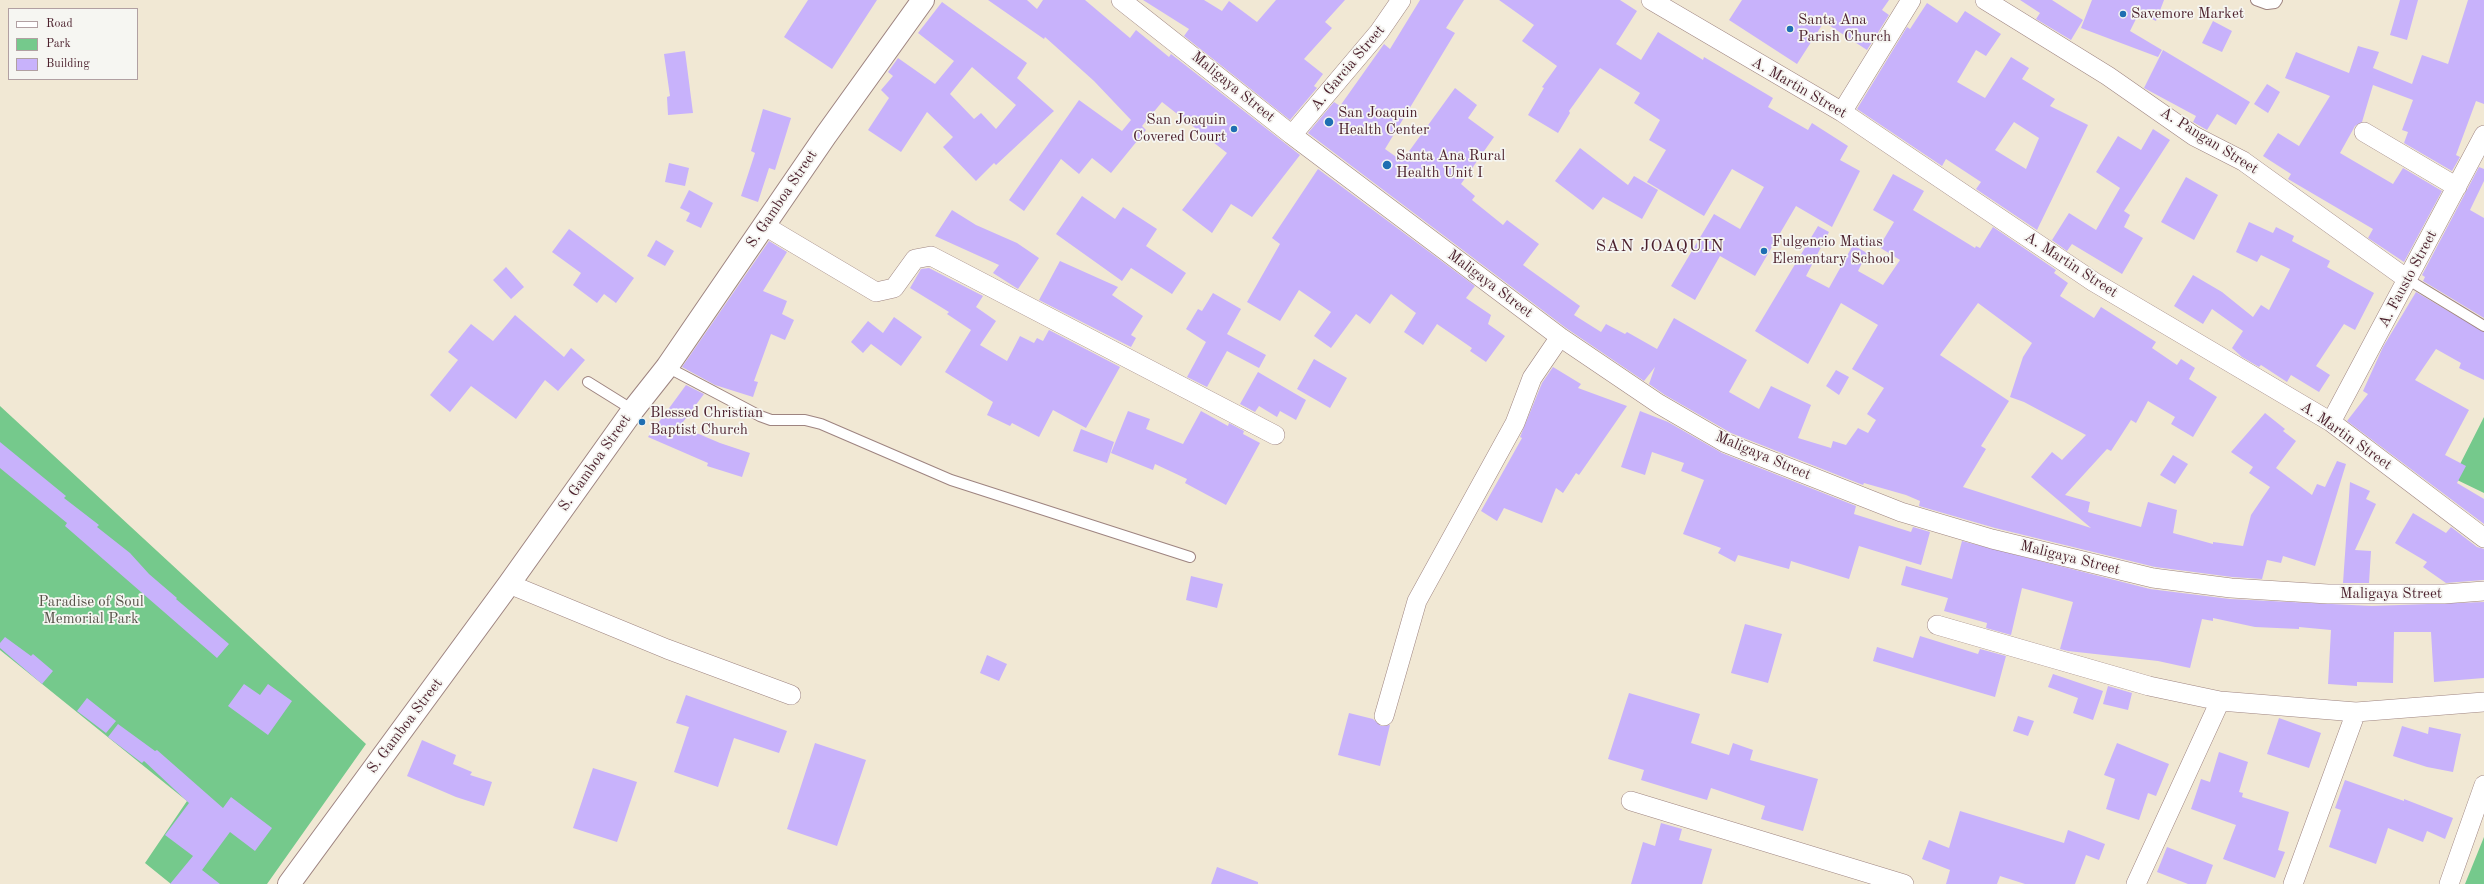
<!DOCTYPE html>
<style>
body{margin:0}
#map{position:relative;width:2484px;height:884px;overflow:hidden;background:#f1e8d4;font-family:"Old Standard TT",serif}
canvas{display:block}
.legend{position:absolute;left:8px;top:8px;width:130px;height:72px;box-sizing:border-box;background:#f6f6f2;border:1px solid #b1a0a2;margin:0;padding:5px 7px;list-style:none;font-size:12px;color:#4a1f2b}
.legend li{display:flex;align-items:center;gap:8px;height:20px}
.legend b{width:20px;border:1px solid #b1a0a2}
</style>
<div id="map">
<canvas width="2484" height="884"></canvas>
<ul class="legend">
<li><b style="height:5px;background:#fff"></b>Road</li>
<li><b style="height:11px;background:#75c98c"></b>Park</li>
<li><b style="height:11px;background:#c8b2fb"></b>Building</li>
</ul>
</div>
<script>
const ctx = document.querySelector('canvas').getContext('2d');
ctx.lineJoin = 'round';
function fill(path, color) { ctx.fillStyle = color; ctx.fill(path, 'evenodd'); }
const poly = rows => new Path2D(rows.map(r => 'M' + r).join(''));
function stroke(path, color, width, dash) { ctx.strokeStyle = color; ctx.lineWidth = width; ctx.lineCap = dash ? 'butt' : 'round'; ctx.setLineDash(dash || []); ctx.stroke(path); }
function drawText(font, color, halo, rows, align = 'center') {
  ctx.font = font + ' "Old Standard TT",serif'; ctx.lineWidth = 3.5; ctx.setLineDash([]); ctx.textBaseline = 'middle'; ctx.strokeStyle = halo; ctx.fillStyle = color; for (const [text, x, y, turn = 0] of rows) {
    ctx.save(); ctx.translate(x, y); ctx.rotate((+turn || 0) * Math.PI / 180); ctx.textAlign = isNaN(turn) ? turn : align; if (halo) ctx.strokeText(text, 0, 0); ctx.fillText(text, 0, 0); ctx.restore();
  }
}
fill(poly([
 [0,406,366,744,267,884,171,884,145,863,187,801,0,650],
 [2484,417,2484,493,2453,478],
 [2484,837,2484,884,2465,884]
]), '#75c98c');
fill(poly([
 [808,0,877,0,832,69,784,37],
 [988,0,1027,0,1037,9,1043,0,1085,0,1130,38,1136,30,1169,57,1171,54,1300,155,1252,217,1231,204,1212,233,1182,210,1227,153,1162,102,1142,126,1146,130,1111,173,1092,158,1079,174,1061,159,1024,211,1009,200,1079,100,1122,131,1131,120,1094,81,1045,37,1044,39],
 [1143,0,1204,0,1222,11,1229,1,1257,22,1276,0,1345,0,1325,22,1332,28,1304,59,1323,74,1314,86,1317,88,1290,120,1184,36,1189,29],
 [1420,0,1464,0,1446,28,1455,33,1385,149,1402,161,1455,88,1477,105,1468,118,1494,137,1461,184,1475,196,1472,200,1503,225,1507,220,1539,244,1523,265,1580,306,1574,315,1601,332,1606,324,1625,334,1627,332,1657,349,1674,318,1747,360,1729,392,1759,409,1771,386,1811,405,1798,438,1831,448,1833,441,1846,445,1858,428,1868,433,1876,420,1867,414,1884,388,1852,369,1878,325,1841,303,1808,364,1755,331,1818,226,1829,232,1806,276,1829,288,1853,245,1867,253,1858,271,1883,285,1900,260,1879,247,1894,222,1873,210,1893,174,1924,191,1913,210,1975,248,1976,246,1980,248,1993,227,2056,270,2054,273,2068,283,2060,296,2094,318,2101,307,2156,342,2152,348,2177,365,2181,359,2195,368,2189,379,2217,397,2193,437,2171,424,2175,417,2148,401,2136,423,2131,420,2111,451,2107,449,2065,495,2090,502,2088,512,2141,527,2148,502,2177,510,2173,533,2213,544,2213,542,2243,546,2251,515,2270,487,2249,473,2253,467,2231,452,2265,413,2285,429,2283,431,2296,441,2276,468,2312,495,2317,484,2325,487,2337,461,2346,464,2315,566,2283,556,2281,563,2267,560,2262,579,2232,577,2155,567,1995,528,1919,506,1920,501,1906,495,1864,483,1863,485,1731,433,1665,395,1649,384,1655,367,1644,381,1566,328,1308,133,1334,102,1340,106,1384,44,1390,49],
 [1978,303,2032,343,2023,357,2010,397,2024,402,2086,435,2062,460,2052,452,2031,477,2091,528,1963,487,1986,449,1981,446,2009,401,1940,355],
 [1499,0,1620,0,1637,11,1616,44,1641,60,1658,32,1703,60,1704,57,1773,98,1768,107,1808,130,1812,123,1848,146,1840,160,1860,171,1832,227,1796,206,1755,276,1720,256,1695,300,1671,286,1714,214,1740,229,1764,187,1732,169,1704,216,1647,182,1666,150,1649,140,1660,120,1634,103,1640,93,1600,68,1569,111,1570,113,1558,133,1528,115,1544,88,1542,87,1557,66,1522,41,1534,25],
 [1742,0,1889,0,1882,10,1889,15,1867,50,1824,22,1797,64,1729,20],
 [2020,0,2052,0,2083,20,2071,40,2036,19,2040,13],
 [2092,0,2164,0,2156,21,2139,13,2130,31,2162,50,2158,57,2081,28],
 [2400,0,2418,0,2407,40,2390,35],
 [2468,0,2484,0,2484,104,2476,101,2456,155,2460,157,2452,171,2404,143,2408,132,2402,130,2413,100,2373,85,2362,122,2355,126,2340,153,2393,184,2403,168,2442,191,2404,262,2368,238,2373,229,2288,179,2291,174,2263,156,2278,133,2299,146,2330,96,2285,78,2296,52,2349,73,2358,46,2379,52,2373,68,2412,84,2422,55,2448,64],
 [942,2,1027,63,1017,78,1054,111,996,165,994,163,976,181,943,147,953,137,927,112,901,152,868,130,889,98,881,90,893,76,888,72,898,58,935,84,954,61,918,33],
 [972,67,1016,105,996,129,981,113,974,119,950,94],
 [1927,3,1957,23,1965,11,2001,34,1986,56,1976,50,1957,82,1985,98,2011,57,2029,68,2022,79,2055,99,2050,106,2088,125,2037,230,1976,189,1981,182,1946,159,1942,166,1857,109,1907,27,1910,29],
 [2014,122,2039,138,2026,169,1995,150],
 [2213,21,2232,31,2222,52,2202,43],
 [2163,50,2250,102,2236,125,2217,114,2207,130,2193,122,2196,116,2144,88],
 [685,51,693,113,668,115,667,97,670,96,664,54],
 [2267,84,2280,92,2268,113,2254,104],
 [763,109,791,118,775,170,769,168,758,202,741,196,755,153,751,151],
 [2153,129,2170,140,2124,211,2130,215,2124,227,2143,238,2122,274,2072,244,2067,251,2049,238,2052,240,2069,213,2096,230,2120,188,2096,172,2118,136,2141,150],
 [1580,148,1628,185,1634,176,1658,190,1642,219,1603,197,1593,210,1555,181],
 [669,163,689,168,685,186,665,182],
 [2479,167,2484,169,2484,181,2470,210,2484,218,2484,318,2423,281,2425,277,2422,275],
 [1318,169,1475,286,1466,298,1491,315,1488,324,1505,336,1486,362,1470,351,1472,348,1437,324,1423,345,1404,332,1416,313,1391,294,1370,324,1356,314,1331,348,1314,336,1331,312,1299,290,1280,321,1247,302,1280,244,1272,238],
 [2186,177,2218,195,2194,240,2161,222],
 [689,190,713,203,701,228,686,221,690,213,680,208],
 [1082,196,1115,219,1123,207,1157,229,1146,246,1186,273,1172,294,1131,268,1122,281,1056,234],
 [952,210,976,225,1017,243,1039,258,1018,289,993,273,999,265,935,236],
 [2249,222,2273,233,2276,227,2294,236,2292,241,2330,261,2327,267,2374,293,2355,330,2344,324,2316,366,2330,375,2319,392,2291,375,2287,382,2261,365,2259,367,2242,357,2232,348,2243,331,2212,309,2203,324,2174,306,2193,275,2222,292,2253,317,2261,305,2269,310,2290,269,2261,255,2257,262,2236,252],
 [569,229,634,278,616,303,604,294,597,303,573,285,581,273,552,252],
 [656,240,674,251,665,266,647,256],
 [769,241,787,252,763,291,787,301,782,314,794,320,785,340,771,334,754,381,758,382,753,397,715,385,682,367],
 [1060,261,1118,287,1112,295,1143,316,1131,335,1136,338,1131,347,1039,300],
 [506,267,524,287,511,299,493,280],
 [929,268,983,296,976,307,996,321,980,345,1007,361,1020,336,1034,343,1037,338,1043,341,1049,330,1120,367,1086,428,1053,410,1039,437,1012,423,1010,426,987,415,993,402,945,372,971,330,947,314,949,312,910,288,921,269],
 [2416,292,2484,332,2484,380,2459,368,2461,363,2436,349,2415,380,2469,410,2445,455,2466,466,2457,483,2484,499,2484,524,2347,421,2368,394,2363,391,2383,347],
 [1213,293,1241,309,1227,334,1266,355,1259,368,1227,351,1207,387,1187,377,1206,342,1186,329,1198,309,1202,311],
 [515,315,564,357,571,348,585,360,558,391,545,380,516,419,471,386,450,412,430,395,458,360,448,352,471,324,493,341],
 [894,317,922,337,901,366,871,344,863,353,851,342,868,321,883,333],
 [1314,359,1347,378,1330,408,1297,389],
 [1553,367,1581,384,1578,388,1627,406,1579,475,1576,473,1563,493,1556,488,1542,523,1504,508,1497,521,1481,511,1522,438,1520,437,1542,383],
 [1836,370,1849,377,1839,395,1826,386],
 [1258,372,1306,400,1296,420,1280,411,1277,417,1259,406,1255,412,1240,404],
 [686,385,704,394,680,426,720,443,750,453,742,477,707,466,708,463,648,437],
 [1128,411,1150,419,1146,429,1183,444,1201,411,1228,426,1229,423,1244,431,1243,434,1260,443,1226,505,1185,483,1187,479,1155,464,1153,470,1111,453],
 [1640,411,1668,422,1722,453,1856,506,1854,514,1911,532,1913,527,1930,532,1921,565,1859,546,1849,579,1791,561,1789,569,1738,555,1735,562,1718,553,1721,548,1683,534,1704,480,1681,471,1684,463,1652,452,1645,475,1621,467],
 [1081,429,1114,442,1107,463,1073,451],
 [0,442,66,496,64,498,99,525,97,527,130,553,149,574,177,598,176,599,229,644,217,658,65,526,67,523,0,468],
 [2173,455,2188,464,2175,484,2160,475],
 [2350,482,2370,491,2366,499,2376,504,2355,550,2371,551,2369,583,2343,583],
 [2413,513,2446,533,2451,527,2477,547,2484,549,2484,580,2446,583,2423,567,2427,562,2395,543],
 [1962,541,2150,589,2230,599,2372,606,2484,602,2484,678,2434,682,2431,632,2394,632,2393,683,2357,682,2357,686,2328,684,2331,630,2299,627,2299,629,2255,627,2213,618,2213,621,2202,619,2190,668,2158,661,2068,651,2060,649,2073,602,2022,588,2011,635,1986,628,1987,623,1944,611,1948,598,1901,585,1906,566,1952,579],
 [1191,576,1223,584,1217,608,1186,600],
 [1745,624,1782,634,1768,683,1731,673],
 [1920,636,1978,654,1980,649,2006,656,1995,697,1873,661,1877,647,1913,658],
 [5,637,31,656,33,654,53,671,42,684,0,648,0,643],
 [987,655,1007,664,999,681,980,673],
 [2053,674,2103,691,2093,720,2073,713,2078,698,2048,687],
 [244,684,260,695,268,684,292,701,268,735,228,706],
 [2108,686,2132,693,2128,710,2103,704],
 [1629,693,1700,714,1691,743,1729,755,1733,743,1753,750,1750,760,1818,779,1803,831,1761,819,1765,806,1711,788,1707,800,1690,795,1641,780,1644,770,1608,759],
 [686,695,787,731,779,753,734,738,718,787,674,772,689,727,676,723],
 [87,698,116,721,106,733,77,711],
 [1349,713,1373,719,1381,726,1390,725,1380,766,1338,755],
 [2018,716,2034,721,2028,736,2013,731],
 [2279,718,2321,733,2309,768,2267,754],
 [118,724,155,751,157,750,223,808,231,797,272,828,255,851,230,832,202,870,220,884,170,884,193,856,165,835,189,803,144,761,142,763,108,737],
 [2402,726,2428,734,2429,727,2461,734,2453,772,2427,767,2393,756],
 [422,740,456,755,453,764,472,772,470,775,492,782,484,806,456,797,407,776],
 [815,743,866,760,837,846,787,829],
 [2117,743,2169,764,2156,796,2148,793,2139,820,2106,809,2115,779,2104,775],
 [2219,752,2248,762,2239,792,2243,793,2242,797,2289,812,2278,850,2285,852,2275,878,2223,859,2236,825,2191,809,2201,779,2210,782],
 [593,768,637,782,617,842,573,828],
 [2345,780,2404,801,2404,799,2453,818,2445,839,2427,831,2423,842,2388,828,2376,864,2329,847,2341,810,2335,808],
 [1960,811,2064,843,2068,830,2105,844,2099,860,2086,855,2075,884,2025,884,2000,876,1997,884,1946,884,1950,870,1922,859,1929,840,1949,848],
 [1661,823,1682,829,1679,840,1712,849,1702,884,1631,884,1643,842,1655,846],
 [2167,847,2213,865,2206,884,2188,884,2157,872],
 [1217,867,1258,882,1258,884,1211,884]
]), '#c8b2fb');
const lane = poly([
 [2256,0,2267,4,2275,3,2277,0],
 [2407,279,2484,326],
 [667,367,760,416,771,420,805,420,821,424,951,480,1190,557],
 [588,382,633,410]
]);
const street = poly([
 [1121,0,1292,135,1560,337,1659,404,1726,443,1901,512,1992,539,2153,578,2231,588,2328,594,2444,594,2484,591],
 [1651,0,1842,112,2094,282,2331,422,2484,538],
 [1985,0,2108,76,2194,136,2243,161,2407,279],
 [1842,112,1911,0],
 [2364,132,2457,187],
 [1292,135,1379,32,1401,0],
 [765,226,876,292,894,288,915,259,931,256,1275,435],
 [2331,422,2484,135],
 [509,584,667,649,791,695],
 [1937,625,2149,686,2220,701,2356,712,2484,702],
 [1384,716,1417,601,1515,423,1532,378,1560,337],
 [1631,801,1904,884],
 [2136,884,2220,701],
 [2293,884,2356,712],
 [2449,884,2484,785]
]);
const secondary = poly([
 [289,884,509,584,633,410,667,367,826,135,923,0]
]);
stroke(lane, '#9e8480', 12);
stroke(street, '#9e8480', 20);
stroke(secondary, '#9e8480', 24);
stroke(lane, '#fff', 10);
stroke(street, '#fff', 19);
stroke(secondary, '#fff', 22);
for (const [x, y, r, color] of [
 [2123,14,4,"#1f6fb2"],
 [1790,29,4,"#1f6fb2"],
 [1329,122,5,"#1f6fb2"],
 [1234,129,4,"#1f6fb2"],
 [1387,165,5,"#1f6fb2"],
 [1764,251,4,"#1f6fb2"],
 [642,422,4,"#1f6fb2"]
]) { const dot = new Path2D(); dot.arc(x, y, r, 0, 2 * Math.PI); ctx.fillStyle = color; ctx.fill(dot); stroke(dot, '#f6f6f2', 1.5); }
drawText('15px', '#4a1f2b', '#f6f6f2', [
 ["Savemore Market",2131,14],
 ["Santa Ana",1798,20],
 ["Parish Church",1798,37],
 ["San Joaquin",1338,113],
 ["Health Center",1338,130],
 ["San Joaquin",1226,120,"right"],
 ["Covered Court",1226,137,"right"],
 ["Santa Ana Rural",1396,156],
 ["Health Unit I",1396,173],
 ["Fulgencio Matias",1772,242],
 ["Elementary School",1772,259],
 ["Blessed Christian",650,413],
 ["Baptist Church",650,430]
], 'left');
drawText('15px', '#4a1f2b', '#f6f6f2', [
 ["A. Garcia Street",1348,68,-50],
 ["Maligaya Street",1233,87,39],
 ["A. Martin Street",1799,88,30],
 ["A. Pangan Street",2209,141,32],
 ["S. Gamboa Street",782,199,-56],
 ["A. Martin Street",2071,265,33],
 ["A. Fausto Street",2408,279,-62],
 ["Maligaya Street",1490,284,37],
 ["A. Martin Street",2346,436,35],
 ["Maligaya Street",1763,456,23],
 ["S. Gamboa Street",595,463,-55],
 ["Maligaya Street",2070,558,14],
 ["Maligaya Street",2391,594],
 ["S. Gamboa Street",405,726,-53]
]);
drawText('15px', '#575248', '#f6f6f2', [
 ["Paradise of Soul",91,602],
 ["Memorial Park",91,619]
]);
ctx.letterSpacing = '1px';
drawText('17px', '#4a1f2b', '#f6f6f2', [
 ["SAN JOAQUIN",1660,247]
]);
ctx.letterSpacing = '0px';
</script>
